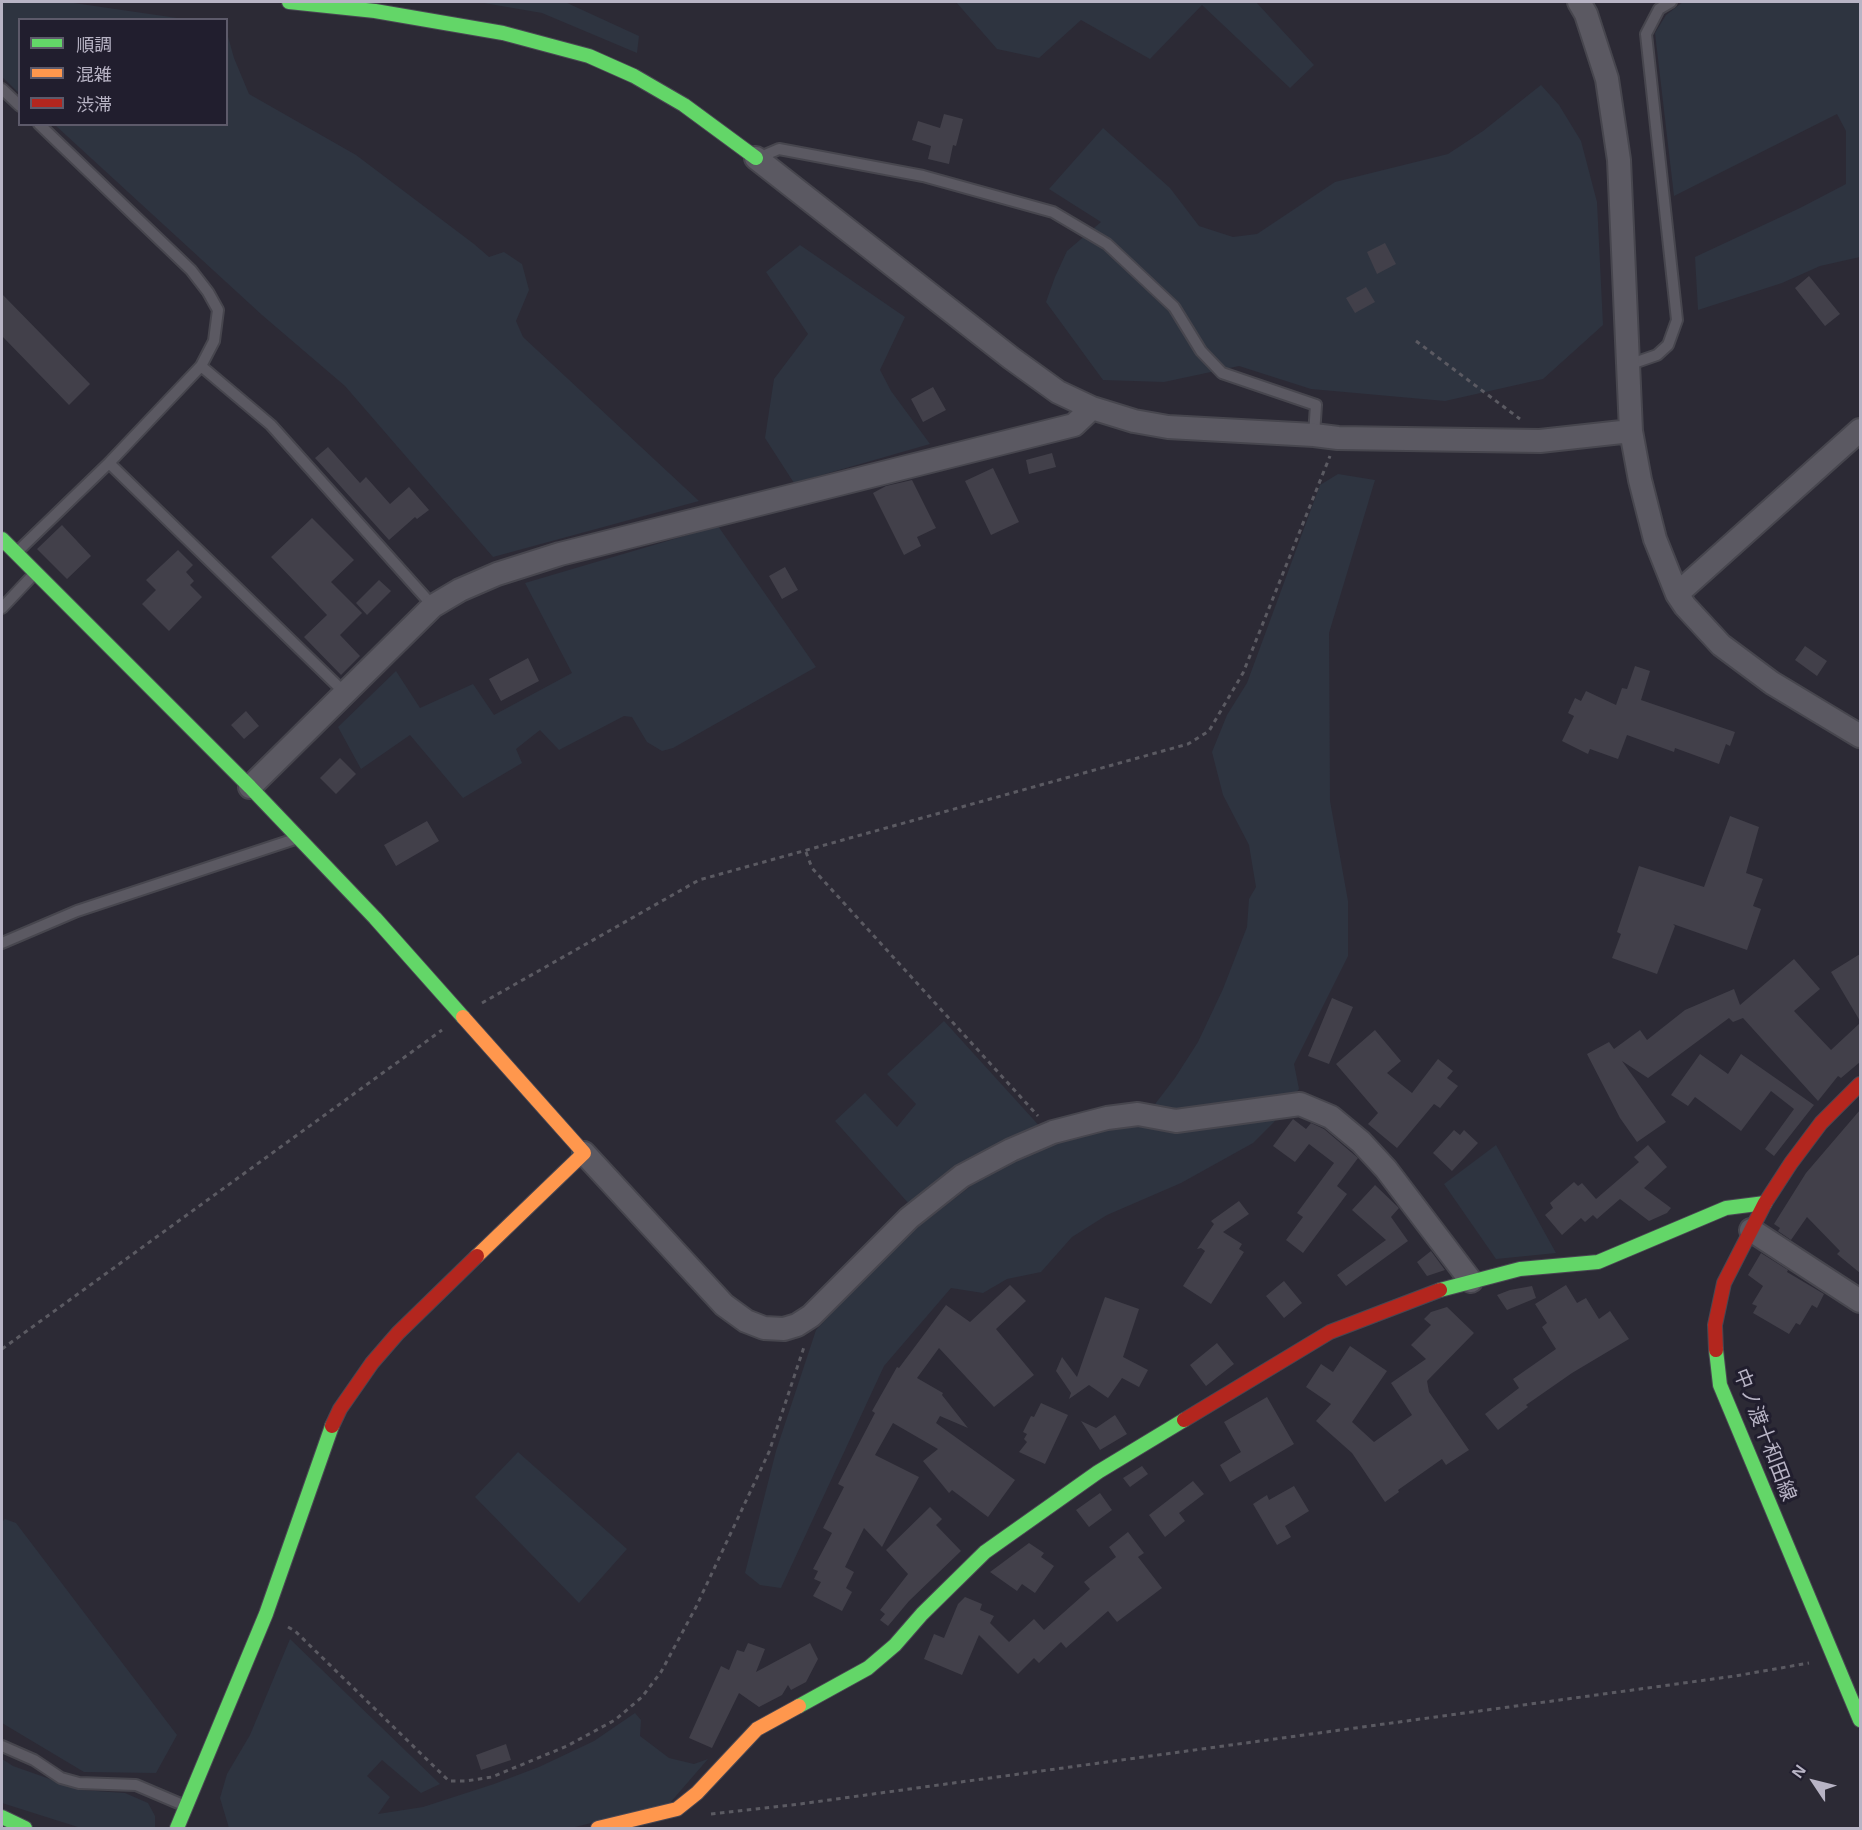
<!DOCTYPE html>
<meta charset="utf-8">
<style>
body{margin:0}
#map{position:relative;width:1862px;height:1830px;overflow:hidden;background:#2c2a35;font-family:Helvetica,"Noto Sans JP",sans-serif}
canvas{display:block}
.frame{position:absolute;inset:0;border:3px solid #b8b4c5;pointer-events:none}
.legend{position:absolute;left:18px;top:18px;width:210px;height:108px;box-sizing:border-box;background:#211e2e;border:2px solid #5d5a6a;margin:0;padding:8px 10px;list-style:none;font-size:18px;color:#b8b4c5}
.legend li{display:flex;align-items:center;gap:12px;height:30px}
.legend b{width:30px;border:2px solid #5d5a6a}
.north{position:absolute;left:1784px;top:1752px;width:60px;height:60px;-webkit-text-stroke:4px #211e2e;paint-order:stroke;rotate:305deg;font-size:16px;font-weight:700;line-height:24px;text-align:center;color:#b8b4c5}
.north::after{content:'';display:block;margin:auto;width:21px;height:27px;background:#b8b4c5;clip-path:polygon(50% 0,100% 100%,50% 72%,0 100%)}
</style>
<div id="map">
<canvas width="1862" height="1830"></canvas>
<div class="frame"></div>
<ul class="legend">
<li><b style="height:8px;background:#63d668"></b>順調</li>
<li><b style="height:8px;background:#ff974d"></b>混雑</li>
<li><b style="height:8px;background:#b3261e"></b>渋滞</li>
</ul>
<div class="north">N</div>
</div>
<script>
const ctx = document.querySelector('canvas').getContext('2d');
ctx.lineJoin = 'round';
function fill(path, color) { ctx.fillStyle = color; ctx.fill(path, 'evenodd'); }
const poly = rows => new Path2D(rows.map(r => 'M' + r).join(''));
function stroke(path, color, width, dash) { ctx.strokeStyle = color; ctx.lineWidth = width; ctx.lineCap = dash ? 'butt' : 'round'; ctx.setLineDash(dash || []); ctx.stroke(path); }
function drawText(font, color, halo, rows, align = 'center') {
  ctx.font = font + ' Helvetica,"Noto Sans JP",sans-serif'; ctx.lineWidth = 6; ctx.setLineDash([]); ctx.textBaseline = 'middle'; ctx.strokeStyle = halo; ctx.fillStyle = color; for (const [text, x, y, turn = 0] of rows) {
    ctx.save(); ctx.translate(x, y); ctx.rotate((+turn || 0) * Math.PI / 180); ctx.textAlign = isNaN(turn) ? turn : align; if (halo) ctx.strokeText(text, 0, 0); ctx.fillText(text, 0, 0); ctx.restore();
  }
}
fill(poly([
 [2,2,67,2,184,19,20,20,19,93,2,77],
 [478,2,565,2,639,36,637,53,542,13],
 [956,2,1256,2,1314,65,1290,88,1202,5,1150,59,1081,20,1039,58,997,49],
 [1683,2,1860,2,1860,257,1820,266,1782,283,1698,310,1695,257,1800,208,1846,184,1846,131,1837,114,1674,196,1655,33,1666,15],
 [227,33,234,58,249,94,356,155,474,244,489,257,504,252,522,264,529,290,516,321,523,337,699,501,493,557,345,386,262,315,55,125,226,124],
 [1541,85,1559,105,1581,141,1597,202,1603,325,1543,379,1445,401,1311,389,1239,366,1164,382,1103,380,1046,302,1055,277,1067,251,1101,222,1049,189,1103,128,1170,188,1199,226,1233,237,1257,234,1335,182,1448,154,1483,131],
 [800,245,905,317,880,370,891,391,930,444,794,483,765,438,774,379,808,334,766,272],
 [1338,474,1375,480,1329,633,1330,801,1348,901,1348,956,1294,1064,1299,1089,1274,1122,1253,1143,1181,1183,1107,1215,1072,1237,1041,1272,1007,1279,983,1293,951,1288,884,1366,781,1588,760,1585,745,1573,776,1451,816,1330,898,1242,998,1165,1065,1137,1152,1108,1175,1078,1198,1042,1223,989,1247,927,1249,899,1256,887,1249,845,1223,795,1212,752,1227,715,1247,683,1320,485],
 [718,526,816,667,673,748,662,751,647,742,632,717,624,716,559,750,540,730,516,749,522,763,463,798,410,735,361,769,338,727,396,671,420,708,473,684,494,715,572,673,525,583],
 [944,1021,1043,1130,952,1169,910,1205,835,1121,865,1093,897,1127,916,1104,887,1074],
 [1496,1145,1556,1253,1496,1259,1444,1184],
 [518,1452,627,1549,579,1603,475,1497],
 [5,1519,16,1523,177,1735,156,1773,84,1772,2,1723,2,1522],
 [290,1639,440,1784,421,1793,382,1760,367,1776,390,1797,378,1814,423,1807,494,1784,539,1767,594,1741,635,1713,641,1720,640,1736,669,1758,694,1764,708,1759,669,1804,571,1828,229,1828,220,1798,227,1774,250,1735],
 [2,1759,13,1766,81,1790,125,1793,148,1803,155,1816,155,1828,81,1828,2,1803]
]), '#2e3440');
fill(poly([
 [944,114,963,119,956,146,953,145,949,164,928,159,931,146,912,140,918,121,940,128],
 [1385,243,1396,264,1377,274,1367,252],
 [1809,276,1840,314,1825,326,1795,288],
 [1366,287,1375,302,1355,313,1346,298],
 [2,294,90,384,69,405,2,336],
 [933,387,946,410,923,422,911,399],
 [328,447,360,483,366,477,390,504,409,487,429,510,417,519,415,517,389,540,315,458],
 [1052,453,1056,467,1029,474,1026,460],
 [993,468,1019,522,991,535,965,481],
 [912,480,936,528,917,537,921,546,904,555,873,493,886,486],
 [312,518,354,560,331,582,362,613,340,635,360,656,341,675,304,637,327,615,271,557],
 [62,525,91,556,67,579,37,549],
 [178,550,193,565,186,572,194,581,190,585,202,597,169,631,142,604,156,590,146,580],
 [785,567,798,590,782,599,769,576],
 [379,580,391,591,367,615,356,603],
 [1805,646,1827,661,1817,676,1795,660],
 [528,658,539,681,501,701,489,679],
 [1635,666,1650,671,1641,700,1735,732,1730,746,1726,744,1719,764,1675,748,1674,752,1627,735,1618,759,1590,749,1588,754,1562,741,1574,716,1568,713,1575,698,1581,701,1586,691,1616,705,1622,688,1627,689],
 [246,711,259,726,244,739,231,725],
 [340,758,356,774,336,794,320,778],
 [1730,816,1759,827,1746,873,1763,879,1753,906,1761,909,1747,950,1673,924,1675,926,1657,974,1612,958,1621,934,1617,932,1639,866,1704,887],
 [427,821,439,841,396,866,384,845],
 [1860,954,1860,1021,1831,972],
 [1794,959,1820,989,1794,1011,1831,1050,1860,1023,1860,1062,1841,1078,1838,1076,1818,1101,1743,1018,1733,1022,1729,1018,1648,1078,1622,1061,1666,1122,1637,1142,1620,1118,1587,1054,1609,1042,1614,1049,1640,1030,1647,1040,1685,1010,1734,989,1740,1005],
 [1332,998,1353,1007,1329,1064,1308,1056],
 [1375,1030,1401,1061,1387,1073,1412,1093,1438,1059,1453,1071,1447,1078,1458,1086,1440,1108,1434,1104,1397,1148,1368,1124,1378,1113,1336,1064],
 [1700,1054,1728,1074,1741,1054,1814,1105,1774,1156,1765,1149,1794,1109,1771,1091,1741,1131,1695,1097,1688,1106,1671,1095],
 [1860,1110,1860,1273,1837,1254,1840,1251,1807,1217,1791,1240,1778,1231,1780,1228,1774,1224,1806,1173],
 [1293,1119,1306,1129,1311,1123,1324,1129,1358,1158,1337,1186,1347,1194,1303,1253,1286,1240,1303,1217,1297,1213,1334,1163,1309,1144,1295,1162,1273,1146],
 [1454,1130,1460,1135,1464,1130,1478,1143,1452,1171,1433,1153],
 [1648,1145,1667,1167,1644,1188,1671,1208,1667,1213,1649,1221,1620,1199,1597,1219,1593,1215,1585,1222,1581,1218,1562,1235,1545,1215,1553,1208,1550,1203,1574,1182,1578,1186,1582,1183,1596,1199,1639,1162,1634,1157],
 [1375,1185,1399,1208,1391,1217,1408,1241,1346,1286,1337,1275,1386,1240,1352,1210],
 [1239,1201,1249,1214,1223,1232,1242,1244,1239,1249,1244,1252,1211,1304,1183,1286,1205,1251,1201,1248,1197,1249,1214,1224,1211,1221],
 [1431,1251,1445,1270,1427,1276,1417,1262],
 [1761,1253,1788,1270,1787,1272,1824,1294,1817,1308,1812,1305,1800,1325,1796,1323,1789,1334,1753,1313,1757,1306,1752,1304,1763,1286,1748,1275],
 [1284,1281,1302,1303,1284,1318,1266,1296],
 [1010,1285,1026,1301,996,1329,1034,1375,994,1407,939,1348,917,1378,943,1393,942,1395,968,1428,940,1416,936,1423,1015,1480,988,1517,952,1490,949,1493,923,1461,938,1449,893,1423,875,1455,919,1477,882,1547,864,1528,845,1567,854,1572,846,1588,852,1592,842,1611,813,1596,821,1582,814,1579,818,1571,813,1569,832,1533,823,1528,844,1487,838,1484,875,1413,872,1411,897,1367,899,1368,946,1305,970,1322],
 [1566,1285,1577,1303,1586,1298,1599,1319,1610,1311,1629,1339,1572,1373,1526,1405,1528,1407,1498,1430,1485,1414,1519,1388,1513,1379,1556,1349,1542,1327,1547,1323,1535,1304],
 [1532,1286,1536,1298,1507,1310,1497,1295,1510,1290],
 [1105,1297,1139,1309,1123,1357,1148,1370,1139,1387,1122,1378,1108,1398,1089,1385,1069,1399,1071,1393,1056,1371,1062,1357,1077,1377],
 [1447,1307,1474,1333,1427,1381,1429,1392,1469,1450,1446,1465,1442,1459,1398,1490,1399,1492,1385,1502,1352,1453,1316,1421,1331,1404,1306,1387,1321,1364,1333,1372,1350,1346,1387,1371,1352,1422,1374,1442,1412,1415,1391,1383,1426,1359,1411,1345,1431,1325,1424,1319,1431,1312],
 [1217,1343,1234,1364,1206,1386,1190,1365],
 [1267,1397,1294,1444,1230,1482,1220,1465,1241,1452,1224,1422],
 [1041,1403,1068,1415,1045,1464,1019,1452,1027,1442,1024,1439,1027,1434,1023,1432,1031,1416,1034,1417],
 [1115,1415,1127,1434,1100,1450,1081,1421,1096,1428],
 [1142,1466,1148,1474,1130,1487,1123,1478],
 [1193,1481,1204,1494,1179,1513,1185,1521,1165,1537,1149,1515],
 [1294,1486,1309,1511,1285,1526,1291,1537,1277,1545,1253,1504,1267,1495,1269,1500],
 [1100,1493,1112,1510,1089,1527,1076,1510],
 [930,1507,942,1519,936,1525,961,1551,909,1601,888,1626,880,1620,885,1614,880,1610,908,1574,886,1550],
 [1128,1532,1144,1553,1138,1557,1162,1588,1117,1622,1108,1611,1066,1648,1061,1642,1039,1663,1034,1658,1018,1674,979,1635,962,1675,924,1659,934,1634,944,1638,958,1604,965,1597,982,1604,980,1610,994,1616,990,1623,1009,1642,1034,1619,1044,1630,1090,1589,1084,1582,1116,1557,1109,1547],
 [1029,1543,1044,1553,1041,1557,1054,1566,1035,1593,1022,1584,1017,1591,990,1572],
 [748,1643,765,1649,756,1672,810,1643,818,1659,806,1682,791,1690,788,1685,782,1695,759,1707,739,1693,712,1748,689,1738,721,1666,729,1670,737,1650,744,1652],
 [506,1744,511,1760,481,1770,476,1755]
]), '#42404a');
const lane = poly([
 [2,89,20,106],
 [758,158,779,149,923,176,1053,212,1107,244,1174,307,1201,351,1222,373,1316,405,1314,435],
 [1628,365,1657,355,1668,345,1677,320,1646,34,1659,9,1671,2],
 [201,366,271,425,433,606],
 [109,463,344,692],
 [18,551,109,463,201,366,214,341,218,310,208,292,191,270,39,124],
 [2,608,34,574],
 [2,943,77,911,295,839],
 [2,1746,34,1760,61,1778,79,1783,136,1785,183,1805]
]);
const street = poly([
 [1579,2,1586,14,1607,79,1619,160,1631,431,1640,480,1655,539,1677,594,1685,606,1721,645,1772,683,1860,736],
 [756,158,1011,358,1058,392,1092,408,1134,421,1168,427,1314,435,1338,438,1540,441,1631,431],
 [1677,594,1860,430],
 [250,787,433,606,460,590,497,574,560,554,1074,425,1092,408],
 [584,1153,724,1305,746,1321,764,1328,784,1329,797,1325,811,1316,909,1218,962,1176,1011,1150,1053,1132,1107,1118,1138,1114,1176,1121,1300,1104,1331,1117,1361,1142,1386,1169,1471,1281],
 [1751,1230,1860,1301]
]);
const fast = poly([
 [289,2,375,11,503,33,589,56,634,76,684,105,756,158],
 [2,539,250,787,375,918,463,1017],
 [1440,1290,1520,1269,1598,1262,1726,1208,1765,1203],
 [1716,1350,1720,1385,1860,1720],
 [799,1706,868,1668,895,1645,922,1614,985,1552,1098,1472,1184,1420],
 [2,1817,25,1828],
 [177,1828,266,1614,332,1426]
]);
const slow = poly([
 [463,1017,584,1153,477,1256],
 [598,1828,677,1809,697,1793,757,1729,799,1706]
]);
const jam = poly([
 [1716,1350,1715,1325,1724,1283,1765,1203,1791,1163,1821,1123,1860,1084],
 [1184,1420,1330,1332,1440,1290],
 [332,1426,340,1409,372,1363,398,1333,477,1256]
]);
stroke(lane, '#47464e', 14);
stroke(street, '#47464e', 26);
stroke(fast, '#494752', 16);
stroke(slow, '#494752', 16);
stroke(jam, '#494752', 16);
stroke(poly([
 [1416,341,1520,419],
 [806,852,812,868,1038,1116],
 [482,1003,699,880,1188,744,1209,731,1243,673,1330,456],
 [2,1349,442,1030],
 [288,1627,295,1631,449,1781,466,1781,492,1777,567,1746,615,1720,642,1697,661,1672,696,1607,769,1452,805,1344],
 [711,1814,800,1804,1735,1676,1809,1663]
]), '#5b5a62', 3, [4.5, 4.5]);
stroke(lane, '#5b5962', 10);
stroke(street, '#5b5962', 22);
stroke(fast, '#63d668', 14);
stroke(slow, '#ff974d', 14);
stroke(jam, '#b3261e', 14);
drawText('20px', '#b8b4c5', '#211e2e', [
 ["中ノ渡十和田線",1764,1435,69]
]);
</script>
